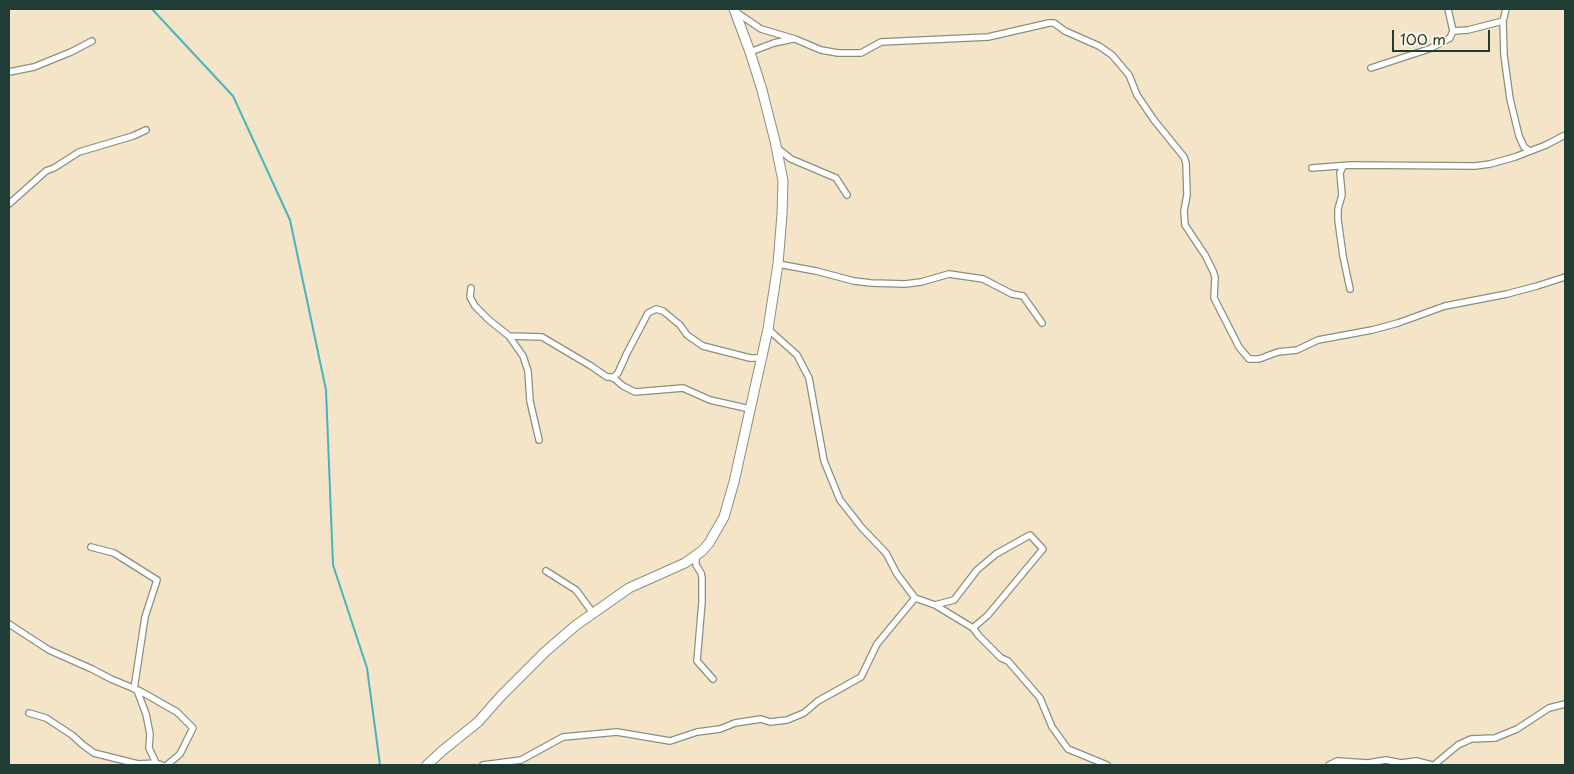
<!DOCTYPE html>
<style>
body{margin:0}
#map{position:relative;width:1574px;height:774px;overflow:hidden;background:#f4e4c8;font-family:"Playpen Sans",sans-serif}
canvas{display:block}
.frame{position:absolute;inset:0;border:10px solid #1f3d34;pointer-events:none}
.scale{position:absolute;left:1392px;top:30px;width:98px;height:22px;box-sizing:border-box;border:2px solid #1f3d34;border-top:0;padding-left:6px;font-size:15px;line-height:18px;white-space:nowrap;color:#1f3d34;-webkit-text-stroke:4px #fcf5e5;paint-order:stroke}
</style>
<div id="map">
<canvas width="1574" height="774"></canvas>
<div class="frame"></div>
<div class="scale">100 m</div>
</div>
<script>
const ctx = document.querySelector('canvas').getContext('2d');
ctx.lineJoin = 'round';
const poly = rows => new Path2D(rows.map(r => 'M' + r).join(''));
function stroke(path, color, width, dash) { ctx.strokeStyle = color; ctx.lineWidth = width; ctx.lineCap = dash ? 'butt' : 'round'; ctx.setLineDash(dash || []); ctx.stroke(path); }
stroke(poly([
 [152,9,233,96,290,220,326,390,333,565,367,668,380,765]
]), '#47b5c1', 2);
const street = poly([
 [1448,9,1453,31,1468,30,1503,21],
 [1506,9,1503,21,1504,55,1510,99,1519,136,1524,147,1530,151],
 [736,12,761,29,795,39,821,50,838,53,861,53,881,42,988,37,1049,23,1054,23,1065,31,1099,46,1112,55,1129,75,1137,95,1154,120,1184,157,1186,163,1187,195,1184,211,1185,225,1205,255,1213,271,1215,277,1214,298,1239,347,1249,359,1259,359,1278,352,1297,350,1318,340,1372,330,1398,323,1445,306,1507,294,1537,286,1565,277],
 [750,52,774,43,793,39],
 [1371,68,1429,49,1450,38,1453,31],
 [9,72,34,67,71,52,92,41],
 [777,148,791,159,836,178,847,195],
 [1343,166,1340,173,1342,195,1338,209,1338,220,1343,256,1350,289],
 [1312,168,1351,165,1475,166,1490,164,1515,157,1546,145,1565,135],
 [9,204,46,171,54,168,79,152,133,136,146,130],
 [778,264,816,271,854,281,871,283,905,284,921,282,949,274,983,279,1012,294,1023,296,1042,323],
 [471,288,470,297,475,306,489,320,509,336,542,337,591,366,607,377,614,377,618,373,627,353,648,313,656,309,663,311,680,325,687,335,703,346,750,358,761,358],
 [768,329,797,355,809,378,824,461,840,500,862,528,886,553,897,574,915,598,935,605,973,628,979,636,1001,658,1008,661,1040,698,1052,727,1068,749,1107,765],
 [509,336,523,356,528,371,530,401,539,440],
 [610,377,615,379,623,386,635,392,683,388,710,400,750,409],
 [91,547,114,553,157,580,145,617,134,689],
 [696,556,696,565,701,573,702,578,702,602,697,661,713,679],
 [546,571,576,590,593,613],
 [935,605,954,600,977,570,996,554,1030,535,1043,549,988,615,973,628],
 [9,624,49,650,92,669,111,679,140,691,177,712,193,728,180,754,167,765],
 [137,690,146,714,150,734,149,748,156,763],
 [29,713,46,718,72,735,83,745,94,753,138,764,156,763,162,765],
 [483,765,521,760,563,737,617,732,670,741,697,732,720,729,735,723,761,719,770,722,787,720,804,713,818,701,861,677,877,644,915,598],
 [1329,765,1337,761,1368,763,1386,760,1401,763,1416,761,1432,765],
 [1434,765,1458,745,1471,739,1495,738,1517,729,1549,708,1565,704]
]);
const secondary = poly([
 [427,765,442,751,478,722,501,696,545,652,575,626,629,588,685,563,702,551,709,543,724,517,734,482,768,329,778,264,782,214,783,181,775,141,762,90,750,52,734,9]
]);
stroke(street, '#8a907e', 8);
stroke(secondary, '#8a907e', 11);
stroke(street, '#fff', 5.5);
stroke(secondary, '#fff', 9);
</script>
